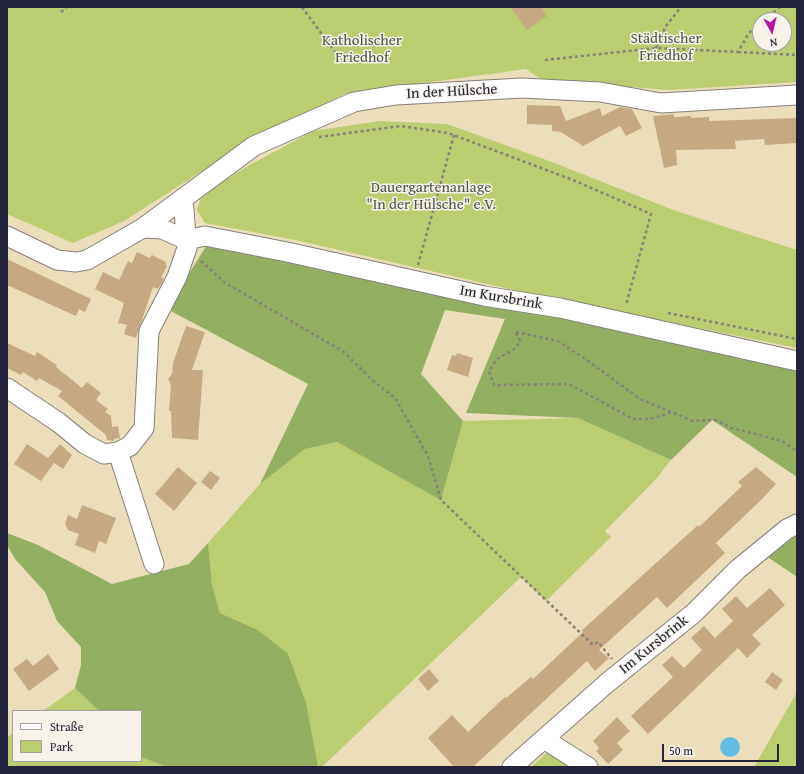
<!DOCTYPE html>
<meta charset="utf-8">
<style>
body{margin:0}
#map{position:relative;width:804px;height:774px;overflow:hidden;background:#ecdebb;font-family:"Gentium Book Plus",serif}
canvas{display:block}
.frame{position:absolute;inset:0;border:8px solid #22223b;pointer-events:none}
.legend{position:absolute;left:12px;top:710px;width:130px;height:52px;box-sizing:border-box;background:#f7f3e8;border:1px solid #a29fa3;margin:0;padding:5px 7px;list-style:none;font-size:12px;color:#22223b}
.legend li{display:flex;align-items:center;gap:8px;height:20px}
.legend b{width:20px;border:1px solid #a29fa3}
.north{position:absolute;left:752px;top:12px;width:40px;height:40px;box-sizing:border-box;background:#f7f3e8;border:1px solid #a29fa3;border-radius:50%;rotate:172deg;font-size:11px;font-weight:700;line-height:16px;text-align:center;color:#22223b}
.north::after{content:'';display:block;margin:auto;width:14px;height:18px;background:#b5179e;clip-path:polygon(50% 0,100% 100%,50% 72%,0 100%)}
.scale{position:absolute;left:662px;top:744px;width:117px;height:18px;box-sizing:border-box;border:2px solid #22223b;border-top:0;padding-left:5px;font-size:12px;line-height:14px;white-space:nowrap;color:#22223b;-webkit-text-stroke:3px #f7f3e8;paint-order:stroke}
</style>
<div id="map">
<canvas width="804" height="774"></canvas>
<div class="frame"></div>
<ul class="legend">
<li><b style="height:5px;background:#fff"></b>Straße</li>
<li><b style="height:11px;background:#bacd70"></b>Park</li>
</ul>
<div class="north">N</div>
<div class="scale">50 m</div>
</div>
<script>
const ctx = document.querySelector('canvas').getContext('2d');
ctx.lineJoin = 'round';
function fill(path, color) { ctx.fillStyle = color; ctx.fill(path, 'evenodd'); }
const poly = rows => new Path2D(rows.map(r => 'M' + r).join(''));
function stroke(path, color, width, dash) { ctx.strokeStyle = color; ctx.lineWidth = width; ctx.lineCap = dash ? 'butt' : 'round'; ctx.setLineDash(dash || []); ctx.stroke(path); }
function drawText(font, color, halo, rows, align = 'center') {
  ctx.font = font + ' "Gentium Book Plus",serif'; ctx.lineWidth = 3; ctx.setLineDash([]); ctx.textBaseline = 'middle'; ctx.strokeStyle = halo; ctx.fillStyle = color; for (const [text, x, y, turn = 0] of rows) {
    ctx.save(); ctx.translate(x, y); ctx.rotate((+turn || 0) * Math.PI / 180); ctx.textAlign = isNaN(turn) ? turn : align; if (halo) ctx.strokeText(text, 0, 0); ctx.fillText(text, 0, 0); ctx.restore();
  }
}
fill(poly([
 [7,7,797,7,797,82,669,90,542,80,526,69,345,94,260,134,124,221,73,243,7,214],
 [760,20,784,20,784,44,760,44],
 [380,121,447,124,552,162,676,211,797,250,797,348,531,294,300,241,205,223,197,210,201,198,213,188,246,167,313,131],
 [578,418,671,460,656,479,605,531,611,537,546,601,521,577,322,767,318,767,312,740,258,630,220,613,212,585,208,543,260,484,305,449,337,442,441,499,463,421],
 [75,688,99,711,43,711],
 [797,692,797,767,754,767],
 [13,733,13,761,141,761,141,757,167,767,7,767,7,738],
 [548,752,572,767,531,767]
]), '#bacd70');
fill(poly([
 [208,243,636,328,797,367,797,477,712,420,671,460,578,418,466,413,505,319,445,310,421,374,463,421,441,500,337,442,305,449,260,484,308,384,167,309],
 [797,522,797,577,766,556],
 [7,533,38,545,112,584,189,564,208,543,212,585,220,613,258,630,288,654,306,703,318,767,167,767,141,757,141,711,99,711,75,688,81,665,81,647,57,621,45,592,15,559,7,545]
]), '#93b062');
fill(poly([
 '720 747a10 10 0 1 1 20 0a10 10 0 1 1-20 0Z'
]), '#66bde3');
fill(poly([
 [510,7,541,7,547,16,527,30],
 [527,105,560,106,566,121,600,108,602,116,620,107,632,109,642,128,626,136,620,126,583,146,561,132,552,131,552,125,527,124],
 [674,114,674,117,691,116,691,118,709,117,709,121,797,118,797,143,765,145,764,139,735,141,736,149,676,150,677,165,664,168,653,116],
 [137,252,150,258,152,255,166,262,165,264,167,266,161,277,164,279,158,289,153,287,136,338,124,334,127,325,118,323,124,303,95,289,103,272,119,280,128,261,132,263],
 [7,259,91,299,85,312,79,309,76,316,7,285],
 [186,326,205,332,192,370,203,370,198,440,172,438,171,411,169,411,171,385,168,379,172,374,173,363],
 [7,343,35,356,37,352,57,365,56,367,82,388,87,382,101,393,96,400,108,409,105,412,111,416,112,427,118,426,120,438,114,439,114,441,107,440,106,435,58,396,62,391,39,378,37,381,23,372,21,375,7,368],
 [457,353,473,358,468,377,447,370,452,355,456,356],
 [27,444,48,458,60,444,72,455,63,469,54,463,41,481,14,464],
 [178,467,197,483,174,511,155,494],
 [756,467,776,484,761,500,716,543,725,553,667,608,657,597,599,650,609,658,595,671,587,661,473,767,454,767,428,738,452,715,468,732,505,697,506,698,531,677,533,679,583,632,582,630,591,622,698,525,699,527,742,486,738,482],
 [210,471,220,478,211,490,201,482],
 [82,505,116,518,106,544,99,541,95,553,75,545,79,534,68,530,65,524,68,515,77,519],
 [770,588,785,605,752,635,761,644,747,658,738,648,648,734,631,716,673,677,662,665,672,656,684,668,702,650,691,638,704,626,715,638,733,621,722,609,736,596,747,608],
 [48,654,59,669,29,691,13,669,27,659,33,666],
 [429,669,439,681,428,691,418,679],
 [772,672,783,680,776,690,765,682],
 [617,717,630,731,617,743,623,750,608,764,596,751,599,748,593,741]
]), '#c6a983');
const minor = poly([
 [143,228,254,146,354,102,396,95,522,88,600,92,661,103,797,95],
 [7,236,57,260,76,262,87,260,143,228,162,229,187,240,205,236,287,252,484,296,560,308,797,361],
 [7,388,58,422,85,444,104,454,118,452,130,446,144,428,149,331,177,277,187,248,183,198],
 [118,452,154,564],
 [544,739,588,767],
 [512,767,607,683,694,613,738,569,787,529,797,524]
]);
stroke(minor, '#87807b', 21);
stroke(poly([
 [302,7,338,56],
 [61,12,67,7],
 [764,20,780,7],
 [656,48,666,26,681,7],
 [738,52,797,55],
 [545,60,656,48,738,52,749,33,760,23],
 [319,137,401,126,448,133,573,180,651,214,626,305],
 [201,261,224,282,344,352,373,381,395,398,428,456,441,500,593,645,598,642,612,659],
 [418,265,454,135],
 [668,313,797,339],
 [516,332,558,341,588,361,640,399,693,421,715,420,732,428,782,441,797,451],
 [516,333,520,341,516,348,497,359,489,371,494,385,569,384,633,419,650,419,673,412]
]), '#87807b', 2.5, [3, 3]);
stroke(minor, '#fff', 19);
drawText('15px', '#50554b', '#f7f3e8', [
 ["Städtischer",666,39],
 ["Friedhof",666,56],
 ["Katholischer",362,41],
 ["Friedhof",362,58],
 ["Dauergartenanlage",431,188],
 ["\"In der Hülsche\" e.V.",431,205]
]);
drawText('15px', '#22223b', '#f7f3e8', [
 ["In der Hülsche",452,92,-3],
 ["Im Kursbrink",501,298,10],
 ["Im Kursbrink",654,645,-39]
]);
</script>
